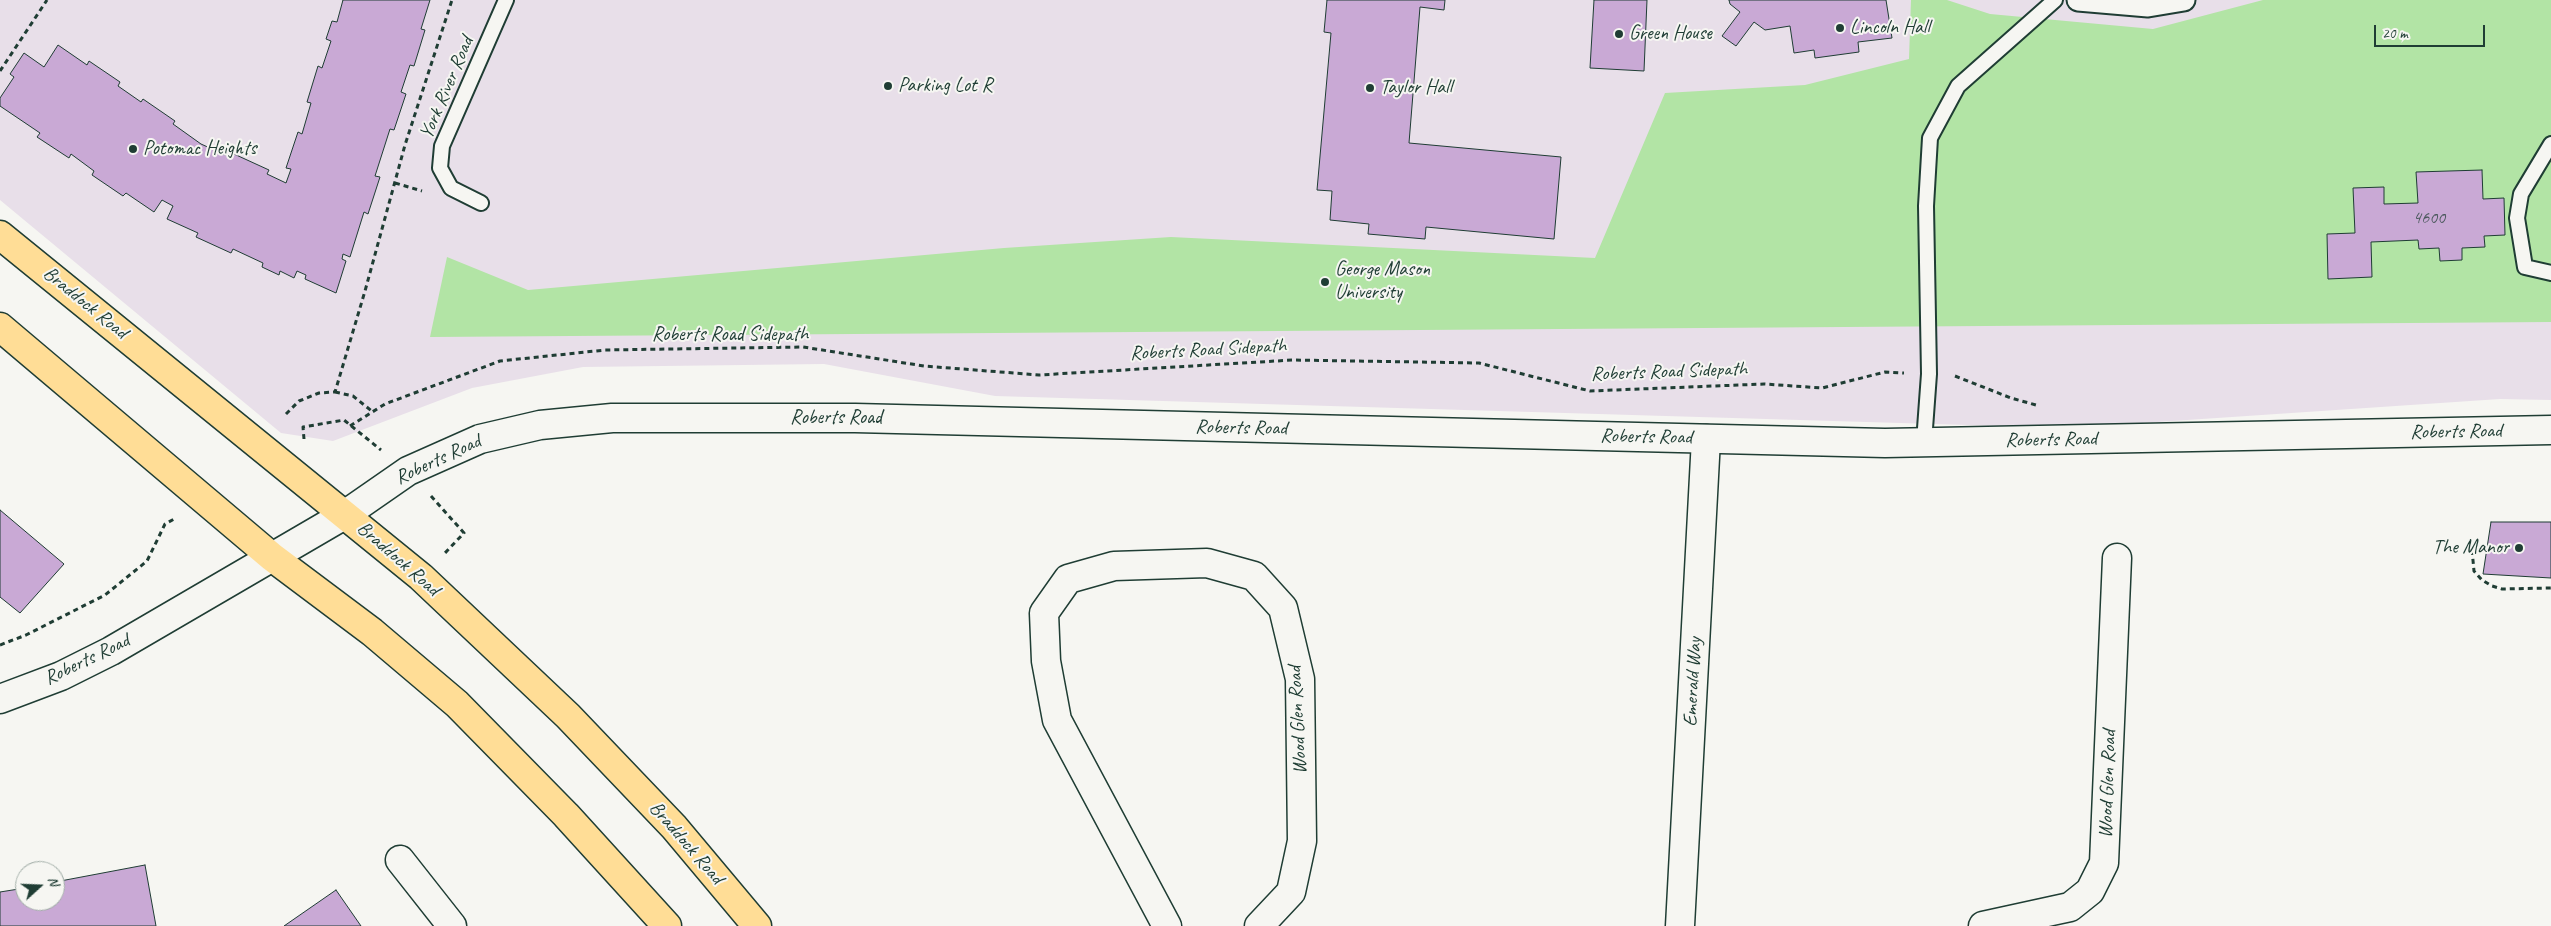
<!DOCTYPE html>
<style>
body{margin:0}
#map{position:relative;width:2551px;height:926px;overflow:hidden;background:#f6f6f2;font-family:Caveat,sans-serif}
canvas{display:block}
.north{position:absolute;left:15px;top:861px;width:50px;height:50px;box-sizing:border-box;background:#f6f6f2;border:1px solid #a0aca6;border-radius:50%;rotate:70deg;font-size:14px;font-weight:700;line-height:20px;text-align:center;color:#1f3d34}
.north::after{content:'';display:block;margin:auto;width:18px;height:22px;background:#1f3d34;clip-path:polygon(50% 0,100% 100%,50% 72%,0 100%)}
.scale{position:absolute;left:2374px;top:25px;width:111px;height:22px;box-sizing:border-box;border:2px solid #1f3d34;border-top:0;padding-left:6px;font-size:15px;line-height:18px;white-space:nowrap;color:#1f3d34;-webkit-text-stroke:4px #f6f6f2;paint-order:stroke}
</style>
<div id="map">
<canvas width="2551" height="926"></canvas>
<div class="north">N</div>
<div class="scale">20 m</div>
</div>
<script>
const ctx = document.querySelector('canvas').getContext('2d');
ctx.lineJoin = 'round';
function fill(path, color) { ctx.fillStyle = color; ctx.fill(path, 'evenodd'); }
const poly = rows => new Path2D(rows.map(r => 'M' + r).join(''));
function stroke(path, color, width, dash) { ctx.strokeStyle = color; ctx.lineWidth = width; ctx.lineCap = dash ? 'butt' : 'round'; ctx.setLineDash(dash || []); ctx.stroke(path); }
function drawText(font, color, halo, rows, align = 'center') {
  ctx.font = font + ' Caveat,sans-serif'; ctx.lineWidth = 4; ctx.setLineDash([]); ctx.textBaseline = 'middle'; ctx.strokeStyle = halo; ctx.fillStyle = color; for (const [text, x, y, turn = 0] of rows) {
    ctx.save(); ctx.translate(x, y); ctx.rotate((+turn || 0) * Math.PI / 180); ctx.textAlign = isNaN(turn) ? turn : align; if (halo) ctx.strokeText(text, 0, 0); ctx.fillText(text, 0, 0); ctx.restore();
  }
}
fill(poly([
 [0,0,2551,0,2551,400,2500,399,2068,428,995,396,824,364,583,367,472,388,333,441,281,433,0,200]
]), '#e8dfe9');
fill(poly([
 [1911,0,1947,0,1990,14,2153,29,2263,0,2551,0,2551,322,430,337,447,257,528,290,1004,248,1171,237,1595,258,1665,93,1805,85,1909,59]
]), '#b2e4a5');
const building = poly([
 [343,0,430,0,421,29,425,30,414,66,410,65,401,92,406,94,394,130,390,129,375,176,380,177,368,214,364,212,350,257,343,254,342,259,346,261,336,293,305,279,306,275,297,271,294,278,280,271,279,275,262,267,263,263,233,249,231,253,196,237,198,233,167,219,173,206,162,200,154,212,126,193,123,196,92,175,94,171,71,154,69,158,37,137,40,133,0,106,0,98,14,77,10,74,24,53,44,67,58,45,87,65,89,61,120,82,118,86,141,102,143,99,175,121,173,124,201,144,232,158,234,154,269,170,267,174,286,183,291,169,286,168,298,132,302,134,311,103,307,102,318,66,322,68,331,41,326,39,332,21,337,22,343,0],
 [1327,0,1445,0,1444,10,1420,7,1409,143,1561,157,1554,239,1426,227,1425,239,1368,234,1369,224,1330,220,1332,191,1317,190,1331,33,1324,32,1327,0],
 [1594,0,1647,0,1644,71,1590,68,1594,0],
 [1729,0,1886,0,1892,38,1858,42,1859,52,1815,58,1814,50,1794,53,1790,26,1765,30,1754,22,1736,46,1722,36,1740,12,1730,4,1729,0],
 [2482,170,2483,199,2504,198,2505,235,2484,236,2485,247,2462,248,2462,260,2440,261,2439,248,2419,249,2418,240,2371,242,2372,277,2328,279,2327,234,2355,233,2353,188,2384,187,2384,204,2418,203,2416,172,2482,170],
 [0,510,64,564,20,613,0,597,0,510],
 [2491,522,2551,522,2551,578,2483,574,2491,522],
 [145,865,156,926,0,926,0,892,25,888,25,901,55,901,55,882,145,865],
 [336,890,361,926,284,926,336,890]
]);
fill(building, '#c9a9d5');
stroke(building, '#1f3d34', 1);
const service = poly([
 [2551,144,2521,194,2517,218,2525,267,2551,273],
 [481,203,451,188,440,168,442,146,506,0],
 [1924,442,1929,374,1926,206,1930,138,1958,86,2055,0]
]);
const pedestrian = poly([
 [2078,0,2148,6,2184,0]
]);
const minor = poly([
 [400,860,452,926],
 [1167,926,1057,720,1046,661,1044,613,1068,579,1114,566,1207,563,1254,576,1283,608,1300,679,1302,841,1291,892,1259,926],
 [1680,926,1706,439],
 [1983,926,2070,907,2090,891,2104,863,2117,558]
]);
const secondary = poly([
 [0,699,61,676,111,651,346,514,408,471,480,439,540,425,612,418,855,418,1885,443,2551,430]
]);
const primary = poly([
 [0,235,421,577,568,716,674,827,757,926],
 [0,327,272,557,372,632,457,704,566,815,667,926]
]);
stroke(service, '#1f3d34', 18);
stroke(pedestrian, '#1f3d34', 25);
stroke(minor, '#1f3d34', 31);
stroke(secondary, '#1f3d34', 31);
stroke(primary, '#1f3d34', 31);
stroke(poly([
 [0,71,47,0],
 [395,183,422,191],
 [1955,376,2011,398,2036,405],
 [335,392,353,396,373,412],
 [286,414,299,401,319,393,335,392,365,291,405,145,452,0],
 [350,426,385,404,500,361,605,350,803,347,924,366,1039,375,1293,360,1479,363,1590,391,1764,384,1822,388,1885,372,1904,373],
 [304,439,303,427,344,420,381,450],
 [431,496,464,533,444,554],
 [2472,550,2474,571,2482,580,2492,586,2502,589,2551,588],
 [0,645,26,635,105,595,147,561,165,524,176,518]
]), '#1f3d34', 3, [5, 4]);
stroke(service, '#f6f6f2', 14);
stroke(pedestrian, '#f6f6f2', 21);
stroke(minor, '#f6f6f2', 28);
stroke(secondary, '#f6f6f2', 28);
stroke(primary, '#ffdd96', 28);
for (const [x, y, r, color] of [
 [1840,28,5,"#1f3d34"],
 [1619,34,5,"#1f3d34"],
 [888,86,5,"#1f3d34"],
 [1370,88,5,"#1f3d34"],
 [133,149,5,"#1f3d34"],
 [1325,282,5,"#1f3d34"],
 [2519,548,5,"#1f3d34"]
]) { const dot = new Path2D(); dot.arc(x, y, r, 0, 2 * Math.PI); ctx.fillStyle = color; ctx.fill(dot); stroke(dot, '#f6f6f2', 2); }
drawText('18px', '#4a585c', null, [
 ["4600",2429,218]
]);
drawText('20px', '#1f3d34', '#f6f6f2', [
 ["Lincoln Hall",1850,28],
 ["Green House",1629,34],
 ["Parking Lot R",898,86],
 ["Taylor Hall",1380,88],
 ["Potomac Heights",143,149],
 ["George Mason",1335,270],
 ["University",1335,293],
 ["The Manor",2509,548,"right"]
], 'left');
drawText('20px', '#1f3d34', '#f6f6f2', [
 ["York River Road",447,88,-67],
 ["Braddock Road",85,303,39],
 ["Roberts Road Sidepath",730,335],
 ["Roberts Road Sidepath",1208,350,-3],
 ["Roberts Road Sidepath",1669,372,-2],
 ["Roberts Road",836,418],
 ["Roberts Road",1241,428,1],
 ["Roberts Road",2456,432,-1],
 ["Roberts Road",1646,437,1],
 ["Roberts Road",2051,440,-1],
 ["Roberts Road",438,460,-25],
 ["Braddock Road",398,559,41],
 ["Roberts Road",87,660,-26],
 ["Emerald Way",1693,682,-87],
 ["Wood Glen Road",1298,720,-93],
 ["Wood Glen Road",2108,784,-88],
 ["Braddock Road",686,843,49]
]);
</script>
